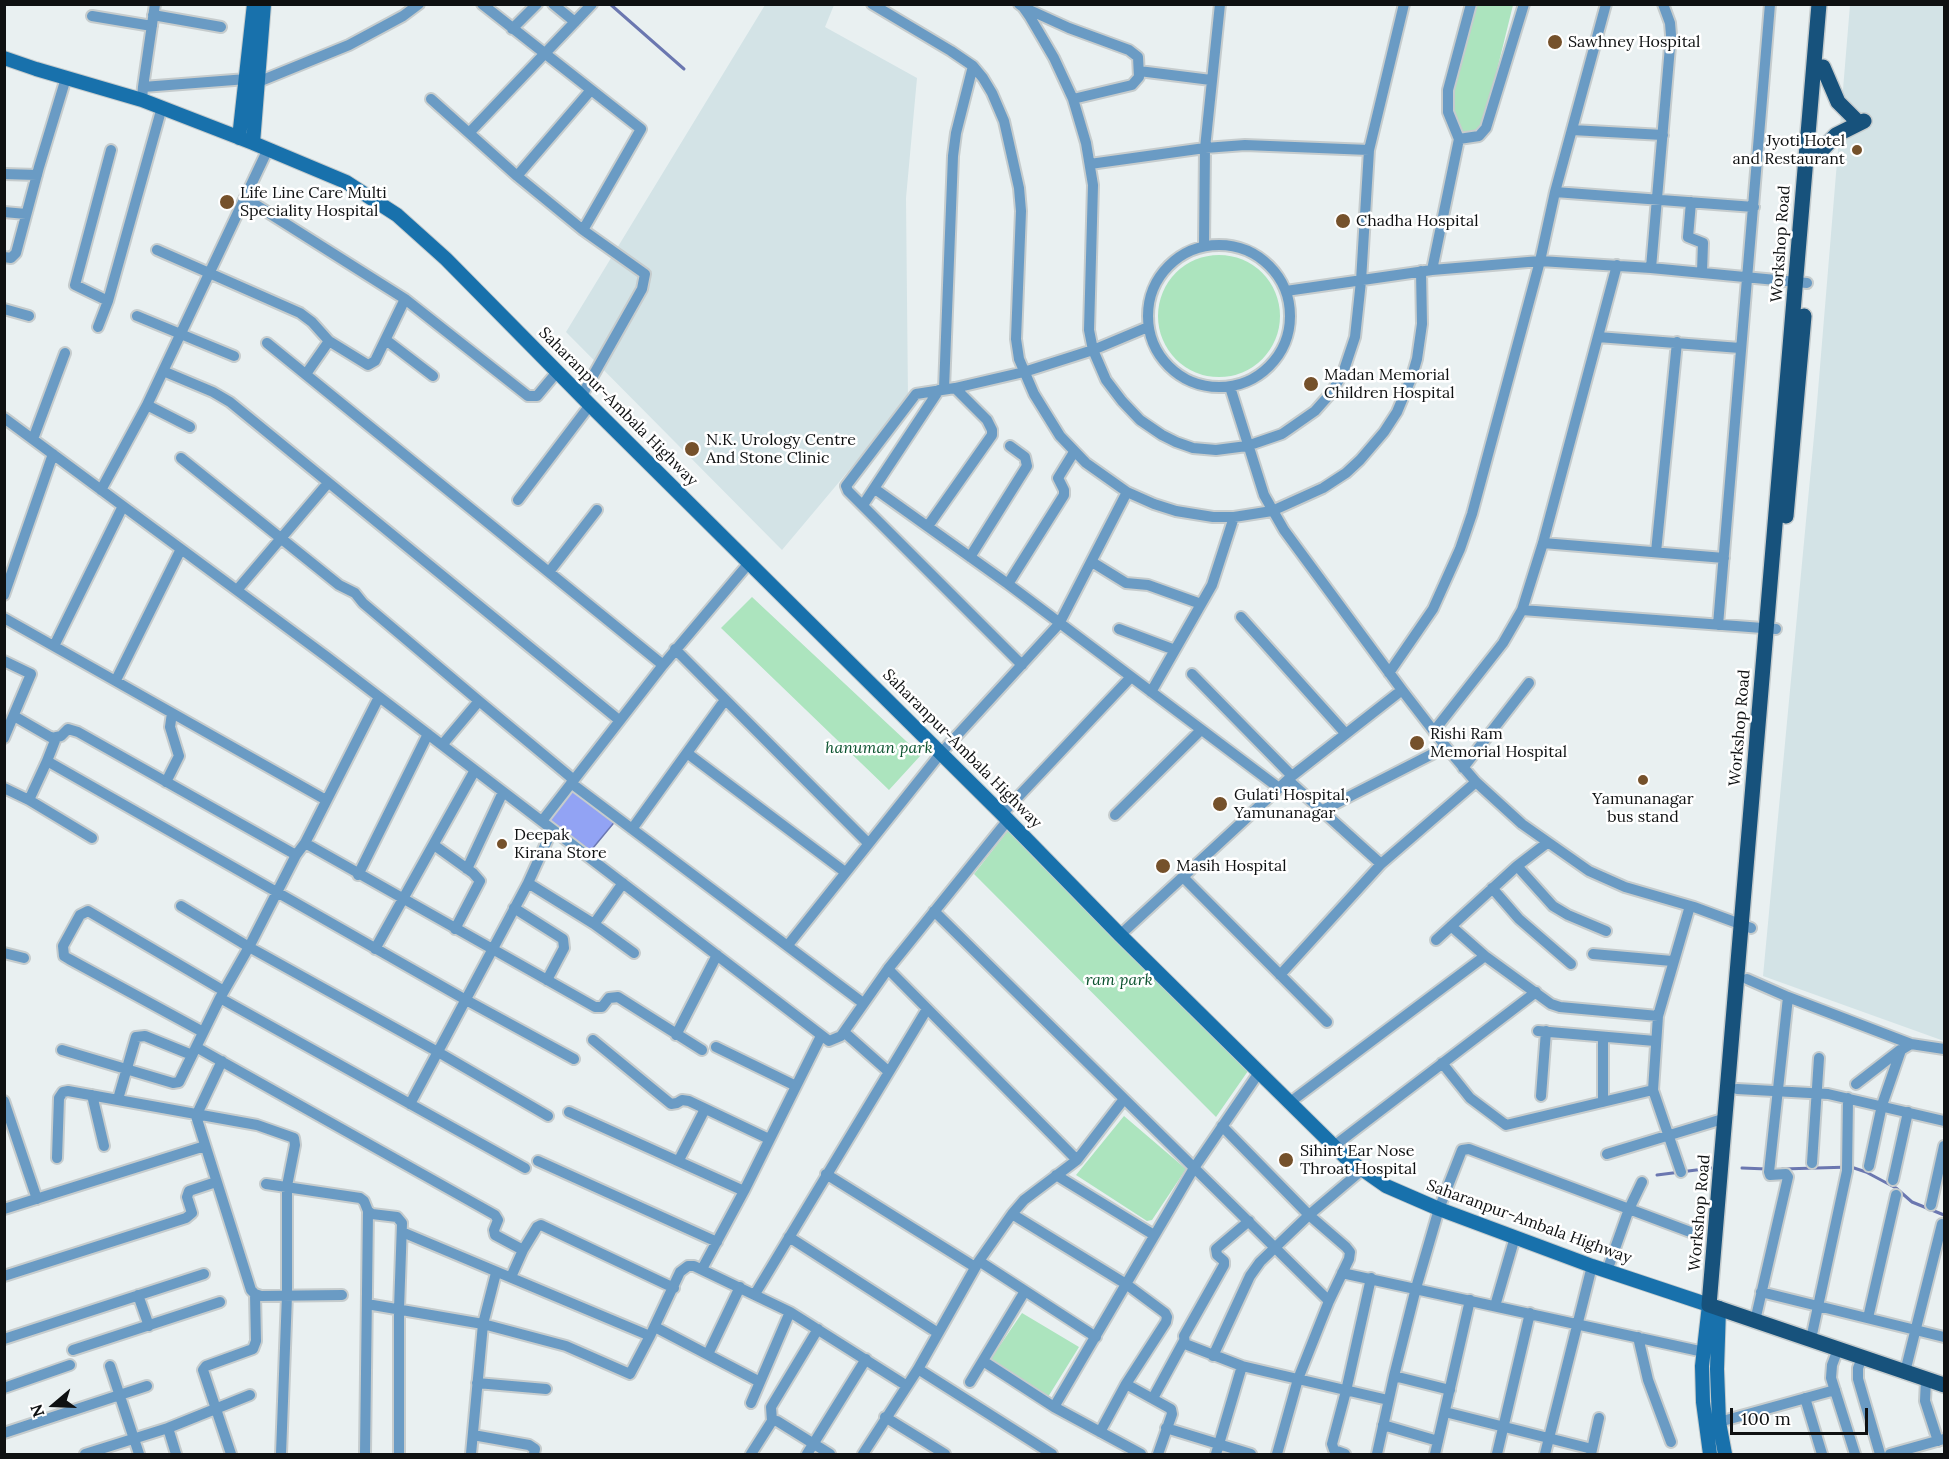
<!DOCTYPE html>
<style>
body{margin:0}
#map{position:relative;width:1949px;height:1459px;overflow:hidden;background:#e9f0f1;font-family:Lora,serif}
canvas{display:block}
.frame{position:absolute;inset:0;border:6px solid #0f1112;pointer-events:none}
.north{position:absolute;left:24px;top:1375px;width:60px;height:60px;-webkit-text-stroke:4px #fff;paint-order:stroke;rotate:251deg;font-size:16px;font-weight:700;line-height:24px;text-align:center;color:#0f1112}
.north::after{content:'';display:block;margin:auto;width:21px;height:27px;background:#0f1112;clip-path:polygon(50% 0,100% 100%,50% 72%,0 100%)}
.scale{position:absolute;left:1730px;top:1408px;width:138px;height:27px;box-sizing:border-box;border:3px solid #0f1112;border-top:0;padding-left:8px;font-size:18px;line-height:21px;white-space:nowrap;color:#0f1112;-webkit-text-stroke:4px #fff;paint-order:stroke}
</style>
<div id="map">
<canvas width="1949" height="1459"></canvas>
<div class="frame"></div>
<div class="north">N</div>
<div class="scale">100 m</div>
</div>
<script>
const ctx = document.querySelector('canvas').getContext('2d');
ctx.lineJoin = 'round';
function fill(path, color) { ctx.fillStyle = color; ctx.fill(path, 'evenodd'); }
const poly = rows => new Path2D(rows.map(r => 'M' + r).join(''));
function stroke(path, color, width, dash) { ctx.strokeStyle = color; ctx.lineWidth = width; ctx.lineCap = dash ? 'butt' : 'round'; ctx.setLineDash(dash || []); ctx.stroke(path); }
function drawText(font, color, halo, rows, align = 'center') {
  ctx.font = font + ' Lora,serif'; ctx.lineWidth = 5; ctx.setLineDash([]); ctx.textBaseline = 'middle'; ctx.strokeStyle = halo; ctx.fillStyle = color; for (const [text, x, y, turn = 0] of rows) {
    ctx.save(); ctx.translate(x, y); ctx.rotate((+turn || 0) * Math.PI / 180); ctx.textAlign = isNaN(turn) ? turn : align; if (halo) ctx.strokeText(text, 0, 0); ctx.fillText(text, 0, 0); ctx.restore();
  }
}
fill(poly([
 [765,5,834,5,825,27,917,78,906,198,908,400,782,550,566,332],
 [1850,5,1944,5,1944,1041,1763,976,1816,415]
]), '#d3e3e6');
fill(poly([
 [1475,5,1513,5,1484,123,1474,133,1460,135,1454,123,1453,86],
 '1158 316a61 61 0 1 1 122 0a61 61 0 1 1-122 0Z',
 [752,597,921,755,889,790,721,628],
 [1010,828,1248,1071,1216,1117,974,874],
 [1124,1116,1186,1169,1152,1220,1147,1221,1076,1175],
 [1022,1313,1079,1347,1048,1397,990,1360]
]), '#ace4be');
const water = poly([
 [574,788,617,819,588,854,547,822,574,788]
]);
fill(water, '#92a3f4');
stroke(water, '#6b77b0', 1.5);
stroke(poly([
 [610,4,684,69],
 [1742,1168,1767,1169],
 [1782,1169,1851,1167,1866,1172,1896,1188,1912,1202,1944,1215],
 [1657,1175,1712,1168]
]), '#6b77b0', 3);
const minor = poly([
 [482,4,641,129,583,230],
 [553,4,575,22],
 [872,4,951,51,973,66,983,78,992,93,1004,121,1019,188,1021,211,1016,339,1019,359,1034,394,1060,436,1086,463,1127,492,1154,504,1176,511,1213,517,1234,517,1272,511,1323,488,1346,473,1360,460,1384,432,1397,412,1412,376,1417,359,1422,324,1421,271],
 [1019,4,1023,7,1030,17,1054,58,1073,99,1086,143,1093,185,1089,330,1093,350,1106,380,1122,401,1140,420,1162,435,1176,442,1193,448,1216,450,1247,446,1282,434,1315,411,1331,393,1343,373,1355,337,1361,281,1369,150,1404,4],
 [1025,8,1069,28,1129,50,1138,57,1139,77,1132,85,1073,99],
 [153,15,221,27],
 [92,16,152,26],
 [512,29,537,4],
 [1139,71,1211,80],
 [258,82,349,45,403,16,419,4],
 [143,87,155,4],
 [431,99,517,176,583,230,645,274,642,289,581,397],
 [142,100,143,87,247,79],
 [1572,130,1663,135],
 [469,133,592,4],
 [1459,139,1479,136,1486,128,1524,4],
 [1090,164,1205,148,1245,145,1369,150],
 [4,174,37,175],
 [517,176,591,90],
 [1555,192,1754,207],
 [245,198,405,299,528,396,537,396,557,372],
 [1691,202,1688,237,1703,243,1702,272],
 [4,212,26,214],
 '1148 316a71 71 0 1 1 142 0a71 71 0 1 1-142 0Z',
 [1204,246,1205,148,1220,4],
 [157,250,300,313,312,322,329,341,368,365,375,361,405,299],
 [4,257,11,258,16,253,39,167,66,78],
 [1651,268,1671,35,1670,23,1663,4],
 [1432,270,1459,139,1448,112,1448,90,1471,4],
 [1286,291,1432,270,1540,261,1651,268,1807,283],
 [108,301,75,285,111,150],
 [4,309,29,316],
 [137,316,234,356],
 [98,327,108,301,162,107],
 [1598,337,1740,348],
 [386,340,433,376],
 [267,343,663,665],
 [163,371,213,392,230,402,619,720],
 [306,374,329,341],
 [1230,387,1264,495,1284,530,1402,690,1446,747,1476,782,1522,824,1589,871,1625,887,1694,907,1751,928],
 [944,389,953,156,956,133,973,66],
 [147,405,190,427],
 [4,418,327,657,829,1041,841,1036,888,969,1008,820],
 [33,439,65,353],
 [181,458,339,585,355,593,363,603,479,701,574,780],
 [875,489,1008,584,1279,788],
 [101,490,147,405,268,149],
 [518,500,590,405],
 [863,505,939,390],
 [928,526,992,435,992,430,987,420,955,388],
 [1543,543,1724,558],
 [1656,552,1677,342],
 [970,557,1027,466,1025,457,1010,446],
 [1092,562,1126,583,1148,585,1201,604],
 [549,572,597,510],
 [1008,584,1064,495,1064,490,1058,478,1074,452],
 [237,590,328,483],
 [4,595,53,454],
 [1522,610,1776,629],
 [1241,617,1346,734],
 [4,618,326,800],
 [1718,625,1770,4],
 [1119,629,1175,650],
 [55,644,123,506],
 [675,649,868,843],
 [4,661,31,674,4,738],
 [1022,665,848,491,846,486,916,394,955,388,1024,372,1093,350,1148,327],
 [1389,673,1433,609,1460,549,1472,514,1540,261,1555,192,1606,4],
 [1192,674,1292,776],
 [116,680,181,549],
 [1151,692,1212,585,1234,517],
 [14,716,52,738,61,736,68,729,78,732,296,855],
 [1434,731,1503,643,1522,610,1543,543,1617,265],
 [442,745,479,701],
 [687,753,845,872],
 [47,761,466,1000,574,1059],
 [1463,768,1529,683],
 [1288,780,1381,864],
 [166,782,179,756,170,727,172,713],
 [571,783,863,1003],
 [4,788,29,800,92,838],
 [29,800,47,761,56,738],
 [1321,811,1446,747],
 [1002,814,1131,677],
 [1115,815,1201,730],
 [542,821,663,665,749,563],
 [632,829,725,700],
 [305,843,595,1007,602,1007,609,998,618,997,702,1050],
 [434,845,473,873,480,881,455,929],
 [1517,866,1553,906,1568,915,1606,931],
 [467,869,503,792],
 [358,875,428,734],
 [1184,878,1327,1022],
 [528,883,594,924,623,883],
 [1492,888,1519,919,1571,964],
 [181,906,249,947,438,1052,548,1116],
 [514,908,563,939,564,948,547,980],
 [934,911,1329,1301],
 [594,924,634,953],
 [1451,926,1485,956],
 [1120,935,1292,776,1402,690],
 [1436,940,1517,866,1547,843],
 [788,945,941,753,1059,624,1127,492],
 [375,949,475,770],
 [4,953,24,958],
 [1593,954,1672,961],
 [888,969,1077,1160],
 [1280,975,1381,864,1476,782],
 [1747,979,1788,997,1911,1044,1944,1049],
 [220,998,525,1168],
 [1538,1031,1655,1041],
 [203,1032,69,959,64,956,63,946,80,915,88,911,224,991],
 [844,1032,889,1072],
 [676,1035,717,955],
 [1603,1037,1603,1102],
 [593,1040,671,1104,677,1103,682,1100,689,1101,769,1139],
 [196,1047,495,1215,498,1220,494,1230,495,1235,523,1250],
 [716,1047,796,1086],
 [62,1050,173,1083,179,1082,220,998,249,947,296,855,305,843,379,697],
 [222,1061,196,1116,251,1290,255,1294,261,1296,342,1295],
 [1442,1063,1470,1098,1506,1125,1653,1090],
 [1856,1084,1900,1050],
 [1737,1089,1828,1094,1944,1121],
 [92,1095,104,1146],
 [1541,1096,1546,1031],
 [118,1099,136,1037,145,1036,192,1055],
 [4,1101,37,1199],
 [1289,1103,1485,956,1551,1004,1560,1007,1658,1016],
 [410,1104,528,883,552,830],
 [569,1112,744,1191],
 [1222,1126,1309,1215,1346,1247,1350,1252,1349,1259,1329,1301,1298,1379,1277,1454],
 [1334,1146,1536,992],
 [1607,1154,1726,1118],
 [57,1158,59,1098,63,1092,68,1091,257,1125,294,1138,295,1145,287,1186,287,1295,281,1454],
 [679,1160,705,1109],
 [538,1161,717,1242],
 [1812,1163,1819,1058],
 [1869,1166,1882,1105,1901,1050,1911,1044],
 [1681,1172,1653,1090,1658,1016,1690,906],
 [826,1174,975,1267],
 [1056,1175,1154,1235],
 [1893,1180,1908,1112],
 [266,1184,360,1198,364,1201,368,1211,365,1454],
 [1931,1205,1944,1146],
 [4,1209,205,1146],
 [368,1211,372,1214,397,1217,402,1223,399,1309,399,1454],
 [1012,1214,1126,1284,1165,1313,1167,1317,1166,1322,1126,1384,1100,1432],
 [1249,1221,1216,1249,1217,1255,1224,1261,1224,1265,1184,1336,1185,1344,1242,1366,1388,1400],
 [402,1232,650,1336],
 [789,1237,938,1333],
 [979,1261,1096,1337],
 [702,1269,744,1191,821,1036],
 [1607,1271,1629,1209,1642,1182],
 [1342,1273,1704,1352],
 [4,1276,186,1218,192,1213,187,1197,189,1191,216,1182],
 [511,1277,523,1250,537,1227,541,1225,674,1288],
 [1761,1292,1944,1337],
 [755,1294,927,1009],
 [138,1295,149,1326],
 [367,1304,483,1324,566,1346,630,1374,650,1336,680,1272,688,1266,694,1266,790,1312,907,1386],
 [1495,1306,1515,1237],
 [1868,1318,1896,1195],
 [1755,1321,1788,1177,1786,1174,1770,1175,1769,1172,1788,997],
 [655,1327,760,1382],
 [1638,1337,1648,1380,1671,1442],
 [4,1339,204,1274],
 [1811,1339,1847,1171,1848,1098],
 [1838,1349,1832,1365,1831,1378,1855,1454],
 [73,1350,220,1302],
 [708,1354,740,1287],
 [1213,1356,1250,1276,1260,1262,1309,1215,1362,1170],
 [1862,1358,1858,1368,1858,1379,1880,1454],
 [983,1361,1054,1407,1141,1454],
 [110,1366,139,1454],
 [918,1369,1052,1454],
 [1905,1372,1942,1224],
 [1394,1376,1450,1390],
 [1926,1380,1925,1401,1938,1441],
 [970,1382,1025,1291],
 [477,1383,546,1389],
 [1126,1384,1171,1409,1172,1414,1158,1454],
 [4,1388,70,1365],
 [1153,1398,1184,1341],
 [1805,1398,1822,1454],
 [751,1403,790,1312],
 [1054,1407,1194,1168,1258,1074],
 [1445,1412,1592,1449],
 [885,1417,945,1454],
 [772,1421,777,1421,830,1454],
 [1719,1422,1835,1390],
 [1383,1425,1438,1441],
 [168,1428,176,1454],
 [1166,1428,1251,1454],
 [4,1433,147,1386],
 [473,1435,529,1445,535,1449,534,1454],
 [85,1454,168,1428,250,1395],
 [231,1454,203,1370,206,1366,253,1349,256,1341,255,1294],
 [471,1454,483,1324,496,1273],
 [751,1454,772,1421,771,1407,818,1329],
 [807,1454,866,1359],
 [863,1454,918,1369,979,1261,1012,1214,1024,1200,1077,1160,1124,1099],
 [1216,1454,1242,1366],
 [1345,1454,1334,1450,1332,1444,1346,1391,1371,1278],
 [1377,1454,1394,1376,1416,1288,1439,1209,1462,1150,1469,1149,1693,1233],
 [1435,1454,1470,1300],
 [1497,1454,1530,1313],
 [1545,1454,1592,1266],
 [1591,1454,1599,1418],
 [1890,1454,1944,1439]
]);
const secondary = poly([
 [4,58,36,69,142,100,253,143,346,182,397,215,446,259,590,405,1002,814,1120,935,1346,1158,1386,1186,1439,1209,1592,1266,1709,1305,1702,1366,1703,1402,1710,1454],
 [239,138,254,4],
 [253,143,264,4],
 [1719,1308,1717,1369,1719,1422,1725,1454]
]);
const primary = poly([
 [1819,4,1709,1305,1944,1385],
 [1823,67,1838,102,1857,121],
 [1816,156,1836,135,1864,121],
 [1786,516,1804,316]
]);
stroke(minor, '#c6cccd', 14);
stroke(secondary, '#c6cccd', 16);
stroke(primary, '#c6cccd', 18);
stroke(minor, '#6a9bc4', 10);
stroke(secondary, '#1871ac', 14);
stroke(primary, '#17527c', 15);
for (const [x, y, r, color] of [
 [1555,42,8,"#75512b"],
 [1857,150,6,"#75512b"],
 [227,202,8,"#75512b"],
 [1343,221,8,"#75512b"],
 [1311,384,8,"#75512b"],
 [692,449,8,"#75512b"],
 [1417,743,8,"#75512b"],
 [1643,780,6,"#75512b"],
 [1220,804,8,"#75512b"],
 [502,844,6,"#75512b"],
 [1163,866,8,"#75512b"],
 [1286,1160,8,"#75512b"]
]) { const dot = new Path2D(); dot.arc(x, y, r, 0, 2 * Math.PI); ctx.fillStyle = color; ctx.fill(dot); stroke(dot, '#fff', 2); }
drawText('16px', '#0f1112', '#fff', [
 ["Sawhney Hospital",1568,42],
 ["Jyoti Hotel",1845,141,"right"],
 ["and Restaurant",1845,159,"right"],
 ["Life Line Care Multi",240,193],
 ["Speciality Hospital",240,211],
 ["Chadha Hospital",1356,221],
 ["Madan Memorial",1324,375],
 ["Children Hospital",1324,393],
 ["N.K. Urology Centre",706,440],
 ["And Stone Clinic",706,458],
 ["Rishi Ram",1430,734],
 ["Memorial Hospital",1430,752],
 ["Gulati Hospital,",1234,795],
 ["Yamunanagar",1234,813],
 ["Yamunanagar",1643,799,"center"],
 ["bus stand",1643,817,"center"],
 ["Deepak",514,835],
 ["Kirana Store",514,853],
 ["Masih Hospital",1176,866],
 ["Sihint Ear Nose",1300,1151],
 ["Throat Hospital",1300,1169]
], 'left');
drawText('16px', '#0f1112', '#fff', [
 ["Workshop Road",1781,244,-86],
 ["Saharanpur-Ambala Highway",618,407,45],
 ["Workshop Road",1740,728,-85],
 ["Saharanpur-Ambala Highway",962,749,45],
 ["Workshop Road",1700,1213,-85],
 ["Saharanpur-Ambala Highway",1529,1222,20]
]);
drawText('italic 16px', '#0c532f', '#fff', [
 ["hanuman park",879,748],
 ["ram park",1119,980]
]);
</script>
